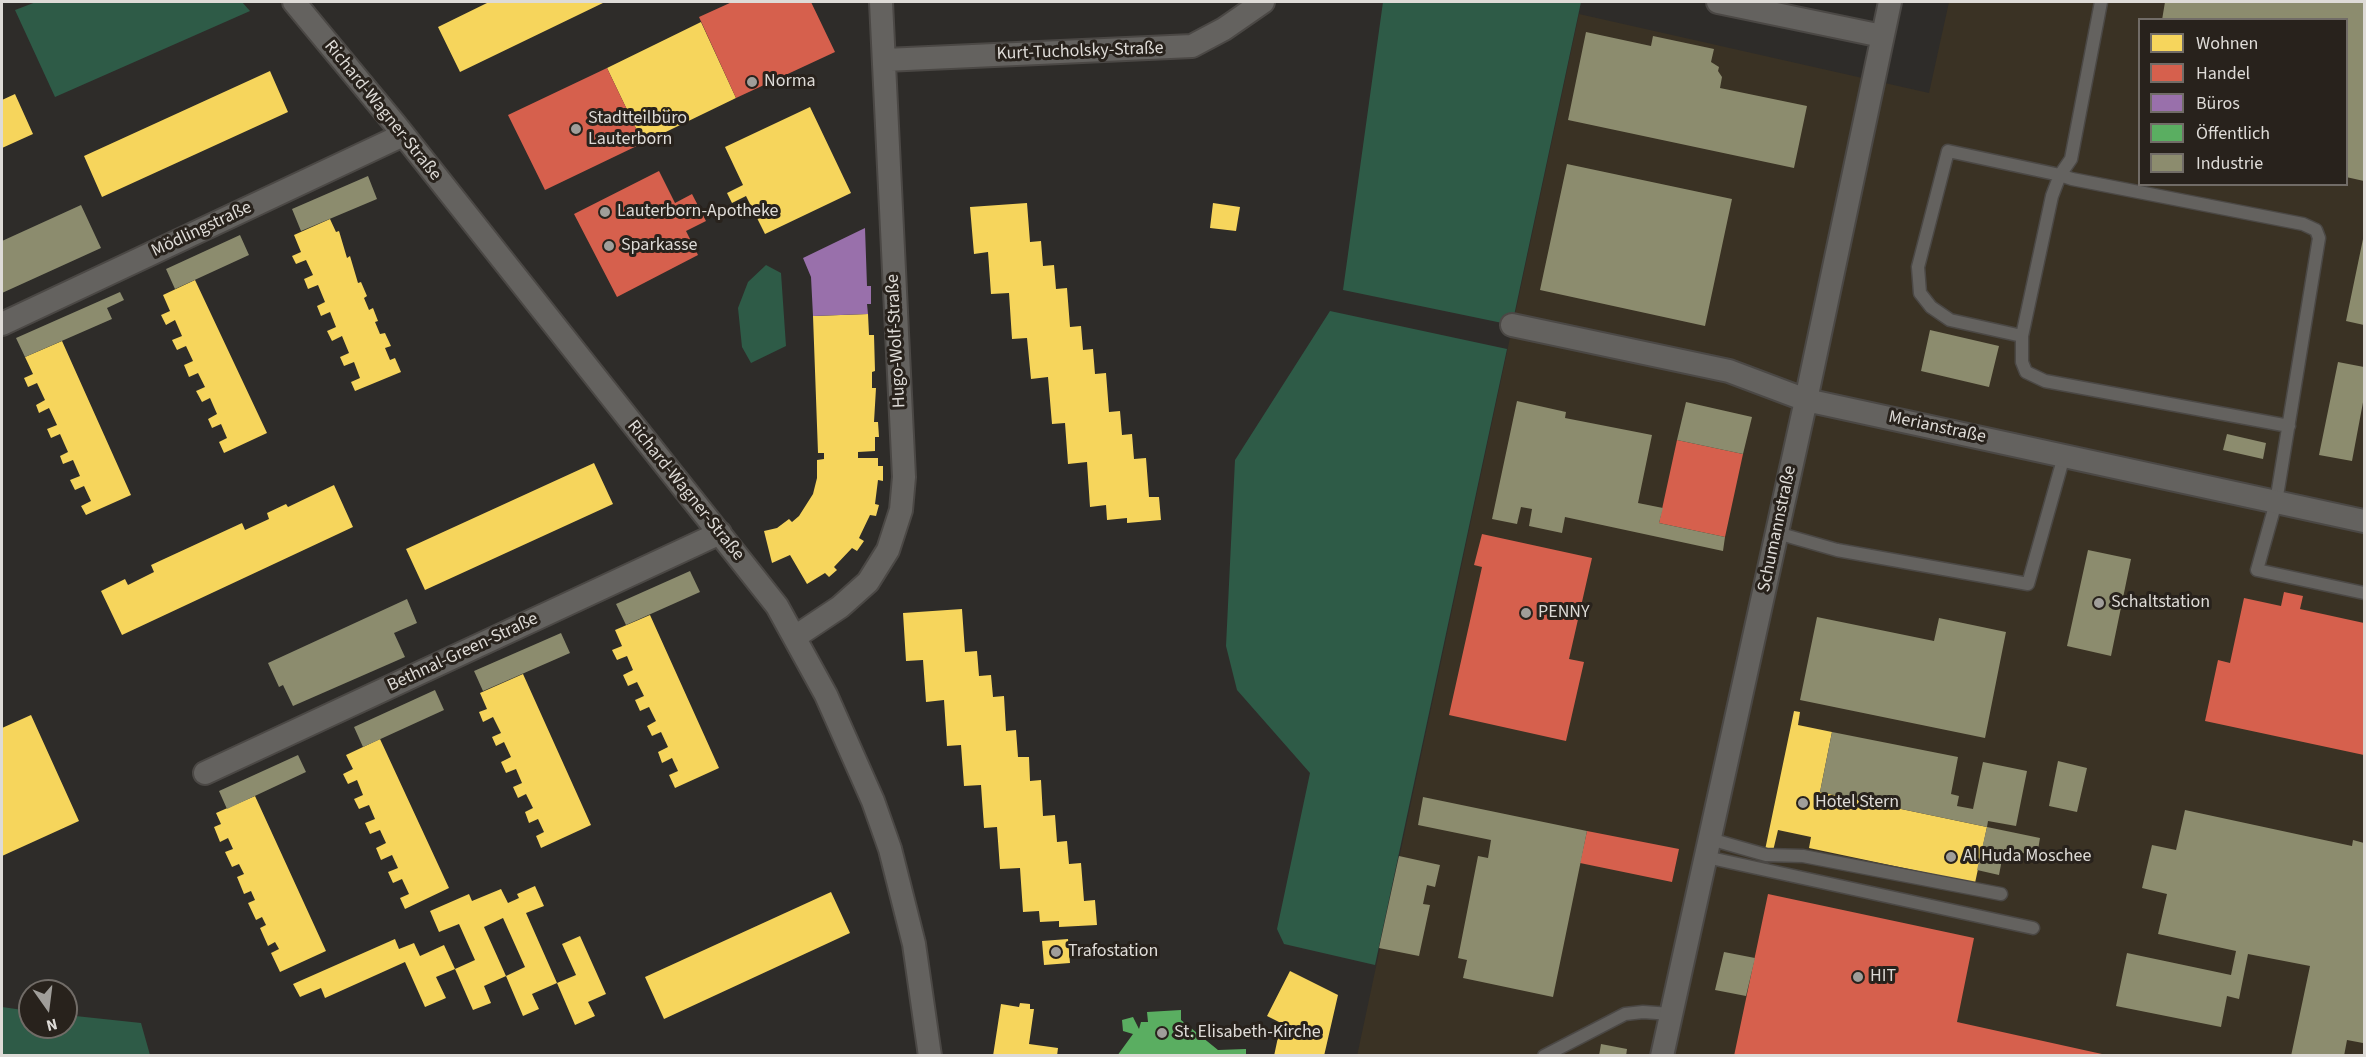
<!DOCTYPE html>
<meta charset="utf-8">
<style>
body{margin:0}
#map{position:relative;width:2366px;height:1057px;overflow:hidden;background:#2e2c29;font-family:"Source Sans 3",sans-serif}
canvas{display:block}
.frame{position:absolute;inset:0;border:3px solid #dedbd7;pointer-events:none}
.legend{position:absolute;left:2138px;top:18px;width:210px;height:168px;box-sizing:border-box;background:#28221c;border:2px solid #716c67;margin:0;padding:8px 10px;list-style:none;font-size:18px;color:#dedbd7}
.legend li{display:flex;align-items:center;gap:12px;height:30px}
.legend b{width:30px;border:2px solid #716c67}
.north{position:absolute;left:18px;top:979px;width:60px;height:60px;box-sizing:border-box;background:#28221c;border:2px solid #716c67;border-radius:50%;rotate:166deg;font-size:16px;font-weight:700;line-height:24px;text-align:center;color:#dedbd7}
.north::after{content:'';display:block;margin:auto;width:21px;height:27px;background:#a09e9a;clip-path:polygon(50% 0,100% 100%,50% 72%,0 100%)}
</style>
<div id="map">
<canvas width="2366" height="1057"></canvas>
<div class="frame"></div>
<ul class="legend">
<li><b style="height:16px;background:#f6d55c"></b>Wohnen</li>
<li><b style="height:16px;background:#d6604d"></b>Handel</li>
<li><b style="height:16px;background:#9970ab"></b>Büros</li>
<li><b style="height:16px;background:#5aae61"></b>Öffentlich</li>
<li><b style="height:16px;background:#8c8c6e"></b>Industrie</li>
</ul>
<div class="north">N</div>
</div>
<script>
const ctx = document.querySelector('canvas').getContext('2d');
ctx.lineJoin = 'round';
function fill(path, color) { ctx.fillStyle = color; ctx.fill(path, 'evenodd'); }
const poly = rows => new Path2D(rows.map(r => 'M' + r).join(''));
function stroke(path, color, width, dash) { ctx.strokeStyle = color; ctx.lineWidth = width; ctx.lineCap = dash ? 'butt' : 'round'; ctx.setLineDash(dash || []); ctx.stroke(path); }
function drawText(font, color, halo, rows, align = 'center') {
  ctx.font = font + ' "Source Sans 3",sans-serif'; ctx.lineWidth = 6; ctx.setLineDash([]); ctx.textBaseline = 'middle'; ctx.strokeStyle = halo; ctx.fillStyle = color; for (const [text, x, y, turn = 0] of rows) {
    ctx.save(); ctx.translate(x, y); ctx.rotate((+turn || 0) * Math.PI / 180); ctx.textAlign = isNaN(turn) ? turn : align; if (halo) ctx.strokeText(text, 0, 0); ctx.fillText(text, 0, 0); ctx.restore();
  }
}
fill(poly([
 [1949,2,2364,2,2364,1055,1357,1056,1579,14,1929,93],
 [2140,20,2346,20,2346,184,2140,184]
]), '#3a3224');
fill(poly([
 [36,2,242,2,250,11,55,97,15,10],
 [1383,2,1581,2,1512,325,1343,290],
 [766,265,781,273,786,346,751,363,742,347,738,308,748,282],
 [1330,311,1507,349,1375,965,1284,944,1277,929,1310,773,1237,690,1226,646,1235,460],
 [2,1007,30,1011,30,1027,66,1027,66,1015,141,1023,150,1055,2,1055]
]), '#2e5b47');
fill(poly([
 [489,2,605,2,460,72,438,27],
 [701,22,736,98,643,143,607,68],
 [270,71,288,112,102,197,84,156],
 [15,94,33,134,2,148,2,100],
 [810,107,851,193,765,234,746,196,732,203,727,193,743,185,725,147],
 [1027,203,1030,242,1041,241,1043,266,1054,265,1056,289,1067,288,1070,327,1081,326,1083,350,1093,349,1095,374,1106,373,1109,412,1120,411,1122,435,1132,434,1134,459,1146,458,1149,497,1159,497,1161,520,1127,523,1127,518,1107,520,1106,505,1090,507,1087,462,1068,464,1065,423,1052,424,1048,377,1031,379,1027,338,1012,339,1009,293,991,294,988,252,974,254,970,207],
 [1213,203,1240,207,1236,231,1210,228],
 [330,219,336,232,339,231,347,258,350,256,358,283,361,282,367,296,364,298,369,310,373,308,378,321,375,322,380,334,385,333,391,346,385,348,390,360,395,358,401,372,355,391,351,382,360,378,354,362,344,366,340,357,349,353,342,336,332,341,327,331,336,327,330,312,321,316,317,306,325,302,318,285,308,289,304,279,313,275,306,260,296,264,292,256,301,252,294,235],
 [195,280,267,433,224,453,219,442,227,438,221,424,212,428,208,419,217,414,210,398,202,402,196,391,205,387,198,373,189,377,184,365,193,361,186,346,177,350,172,340,182,336,175,320,166,325,161,315,170,311,163,295],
 [868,314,869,335,874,335,875,371,872,372,872,388,876,388,874,422,878,422,879,437,875,437,875,451,858,452,858,458,878,458,878,466,883,466,883,481,878,480,875,504,879,505,876,516,870,515,859,538,864,541,857,551,852,548,834,567,837,570,829,577,825,573,807,584,790,555,772,563,764,531,777,528,789,519,792,522,799,516,813,494,817,478,817,460,824,459,824,453,818,453,813,316],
 [62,341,131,495,86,515,81,506,91,501,84,486,75,490,70,480,80,476,73,460,63,464,60,456,68,452,60,434,51,438,47,429,57,425,49,408,39,413,36,405,45,400,37,383,28,387,24,378,33,374,25,357],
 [594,463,613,504,425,590,406,549],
 [334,485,353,527,122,635,101,591,125,579,128,585,154,572,151,565,242,523,245,530,269,519,267,513,286,504,288,507],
 [962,609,965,652,977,651,979,676,991,675,993,697,1004,696,1006,731,1016,730,1018,757,1029,757,1030,781,1041,780,1043,816,1055,815,1057,842,1067,841,1069,864,1081,863,1084,901,1095,900,1097,925,1059,927,1059,921,1040,922,1039,911,1023,912,1020,868,1000,869,997,827,984,828,981,785,964,786,961,745,947,746,944,700,926,702,923,660,906,661,903,613],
 [650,615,719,768,675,788,669,775,678,771,672,758,662,763,658,752,668,747,661,732,652,736,647,726,656,721,649,707,640,711,635,700,644,696,637,682,628,686,623,675,633,670,627,656,617,660,612,650,622,646,615,630],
 [523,674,591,825,541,848,536,836,544,832,538,819,529,823,525,812,533,808,526,794,518,798,513,787,522,783,516,769,506,773,501,762,511,757,504,742,496,746,492,737,501,733,493,717,483,722,479,712,487,709,480,693],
 [1794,711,1800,712,1798,725,1832,732,1820,792,1987,827,1975,883,1809,848,1811,837,1778,830,1773,851,1765,850],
 [31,715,79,821,2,856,2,728],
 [380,739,449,888,405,909,400,898,409,894,402,879,393,883,388,872,398,868,392,855,381,860,376,848,386,843,380,830,370,834,365,823,375,819,369,805,359,809,354,799,363,795,357,780,348,784,343,774,353,769,346,755],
 [255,796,326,951,280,972,271,953,279,949,275,942,268,946,260,928,266,925,262,917,256,920,248,903,255,900,251,891,244,894,237,877,244,874,239,864,232,867,225,852,233,849,228,838,220,842,214,827,221,824,216,813],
 [535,886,544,906,526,913,557,983,532,994,539,1009,523,1016,506,976,484,986,491,1003,473,1010,455,969,475,960,459,924,439,932,430,911,469,894,472,901,501,889,508,903,519,898,517,894],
 [503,918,525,967,506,976,484,927],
 [831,892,850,933,664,1019,645,977],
 [580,936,606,994,588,1002,595,1016,575,1025,557,983,576,975,562,944],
 [395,939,399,949,414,943,420,956,444,945,455,969,436,977,446,998,425,1007,405,962,325,998,321,988,300,997,293,984],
 [1068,939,1070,963,1044,965,1042,941],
 [1290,971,1338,995,1324,1056,1274,1056,1281,1023,1267,1016],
 [1020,1003,1030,1004,1030,1009,1034,1009,1029,1044,1058,1048,1057,1056,993,1056,1001,1004,1019,1007]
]), '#f6d55c');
fill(poly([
 [732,2,811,2,835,52,736,98,699,17],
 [607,68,643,143,545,190,508,115],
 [659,171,675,203,692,194,706,221,686,231,698,255,617,297,574,214],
 [1677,440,1743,454,1725,537,1659,523],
 [1482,534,1592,558,1569,659,1584,662,1566,741,1449,715,1482,567,1474,565],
 [2284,592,2303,596,2300,609,2364,623,2364,755,2205,721,2218,660,2230,663,2244,598,2281,606],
 [1587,831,1679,849,1672,882,1580,863],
 [1768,894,1974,938,1957,1022,2111,1056,1734,1056]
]), '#d6604d');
fill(poly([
 [865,228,867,286,871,286,871,304,867,304,868,314,813,316,811,277,803,258]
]), '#9970ab');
fill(poly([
 [1181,1010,1181,1020,1218,1050,1246,1049,1246,1056,1117,1056,1133,1034,1123,1031,1122,1020,1133,1017,1139,1029,1141,1022,1148,1022,1147,1012]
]), '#5aae61');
fill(poly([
 [2165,2,2364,2,2364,181,2346,177,2346,20,2162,20],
 [1586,32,1651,46,1653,36,1714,49,1711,62,1719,67,1718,71,1722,77,1720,88,1807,106,1794,168,1568,120],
 [1567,164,1732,199,1705,326,1540,290],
 [368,176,377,199,301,231,292,209],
 [81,205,101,248,2,293,2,241],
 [240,235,249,255,175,289,166,269],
 [2363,239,2364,239,2364,325,2346,321],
 [120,292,124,300,107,308,112,319,25,357,16,338],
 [1930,330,1999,346,1989,387,1921,371],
 [2338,362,2364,367,2364,397,2352,461,2319,455],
 [1517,401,1566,412,1565,418,1652,435,1638,503,1663,508,1659,523,1725,537,1723,551,1565,517,1562,533,1529,526,1532,509,1521,507,1517,524,1492,519],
 [1686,402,1752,417,1743,454,1677,440],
 [2227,434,2266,443,2263,459,2223,450],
 [2088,550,2131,559,2111,656,2067,646],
 [690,571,700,592,626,625,616,604],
 [407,599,417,623,394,633,405,657,293,706,283,685,279,687,268,663],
 [1817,617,1934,641,1939,618,2006,632,1985,738,1800,700],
 [561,633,570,653,483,691,474,671],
 [435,690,444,710,363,747,354,727],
 [1832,732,1958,757,1951,794,1959,796,1957,806,1973,809,1983,762,2027,771,2016,826,1988,821,1987,827,2040,838,2037,856,2004,849,1999,875,1977,870,1987,827,1820,792],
 [298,755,306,772,227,809,219,791],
 [2058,761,2087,768,2077,812,2049,806],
 [1423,797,1587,831,1553,997,1463,978,1467,960,1458,958,1478,856,1488,858,1491,840,1418,825],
 [2185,810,2352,846,2353,840,2364,843,2363,1043,2347,1040,2344,1056,2291,1056,2310,966,2248,954,2239,999,2227,996,2221,1027,2116,1006,2127,953,2231,975,2236,951,2158,934,2167,894,2142,888,2152,845,2176,850],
 [1399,856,1440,865,1435,887,1427,885,1423,904,1430,905,1419,956,1379,948],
 [1724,952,1755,958,1746,996,1715,990],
 [1601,1044,1627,1049,1626,1056,1599,1056]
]), '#8c8c6e');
const lane = poly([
 [2101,2,2071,159,2060,175,2072,179,2303,224,2316,230,2319,238,2276,502,2257,570,2364,593],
 [2022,336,1950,320,1931,307,1920,293,1918,267,1948,151,2060,175,2052,196,2022,336,2022,362,2026,372,2045,381,2289,426],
 [1777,533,1837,550,2028,584,2064,456],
 [1710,839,1766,855,1803,856,2001,894],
 [1706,857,2033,928],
 [1544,1056,1625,1014,1643,1012,1671,1014]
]);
const street = poly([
 [294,2,395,124,777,606,826,695,873,801,890,849,914,944,930,1056],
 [1718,2,1882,36],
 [885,60,1192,46,1224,29,1263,2],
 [2,324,403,135],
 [1512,325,1729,371,1806,400,2364,521],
 [795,637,840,607,868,582,888,550,901,510,904,477,881,2],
 [205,773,720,533],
 [1662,1056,1806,400,1890,2]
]);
stroke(lane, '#4b4845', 15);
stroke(street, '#4b4845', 26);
stroke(lane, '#64625f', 12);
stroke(street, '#64625f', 22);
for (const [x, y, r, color] of [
 [752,82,6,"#a09e9a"],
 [576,129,6,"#a09e9a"],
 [605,212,6,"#a09e9a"],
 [609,246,6,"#a09e9a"],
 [2099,603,6,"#a09e9a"],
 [1526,613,6,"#a09e9a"],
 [1803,803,6,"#a09e9a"],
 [1951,857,6,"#a09e9a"],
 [1056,952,6,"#a09e9a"],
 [1858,977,6,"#a09e9a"],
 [1162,1033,6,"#a09e9a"]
]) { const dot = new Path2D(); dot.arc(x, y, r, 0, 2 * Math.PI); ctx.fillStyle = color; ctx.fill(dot); stroke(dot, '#28221c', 2); }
drawText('18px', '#dedbd7', '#28221c', [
 ["Kurt-Tucholsky-Straße",1080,52,-2],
 ["Richard-Wagner-Straße",382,111,51],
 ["Mödlingstraße",202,230,-25],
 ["Hugo-Wolf-Straße",897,341,-93],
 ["Merianstraße",1937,428,12],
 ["Richard-Wagner-Straße",685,491,51],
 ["Schumannstraße",1778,529,-78],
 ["Bethnal-Green-Straße",463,653,-25]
]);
drawText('18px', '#dedbd7', '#28221c', [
 ["Norma",764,82],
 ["Stadtteilbüro",588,119],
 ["Lauterborn",588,140],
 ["Lauterborn-Apotheke",617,212],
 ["Sparkasse",621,246],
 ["Schaltstation",2111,603],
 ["PENNY",1538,613],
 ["Hotel Stern",1815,803],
 ["Al Huda Moschee",1963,857],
 ["Trafostation",1068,952],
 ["HIT",1870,977],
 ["St. Elisabeth-Kirche",1174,1033]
], 'left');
</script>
